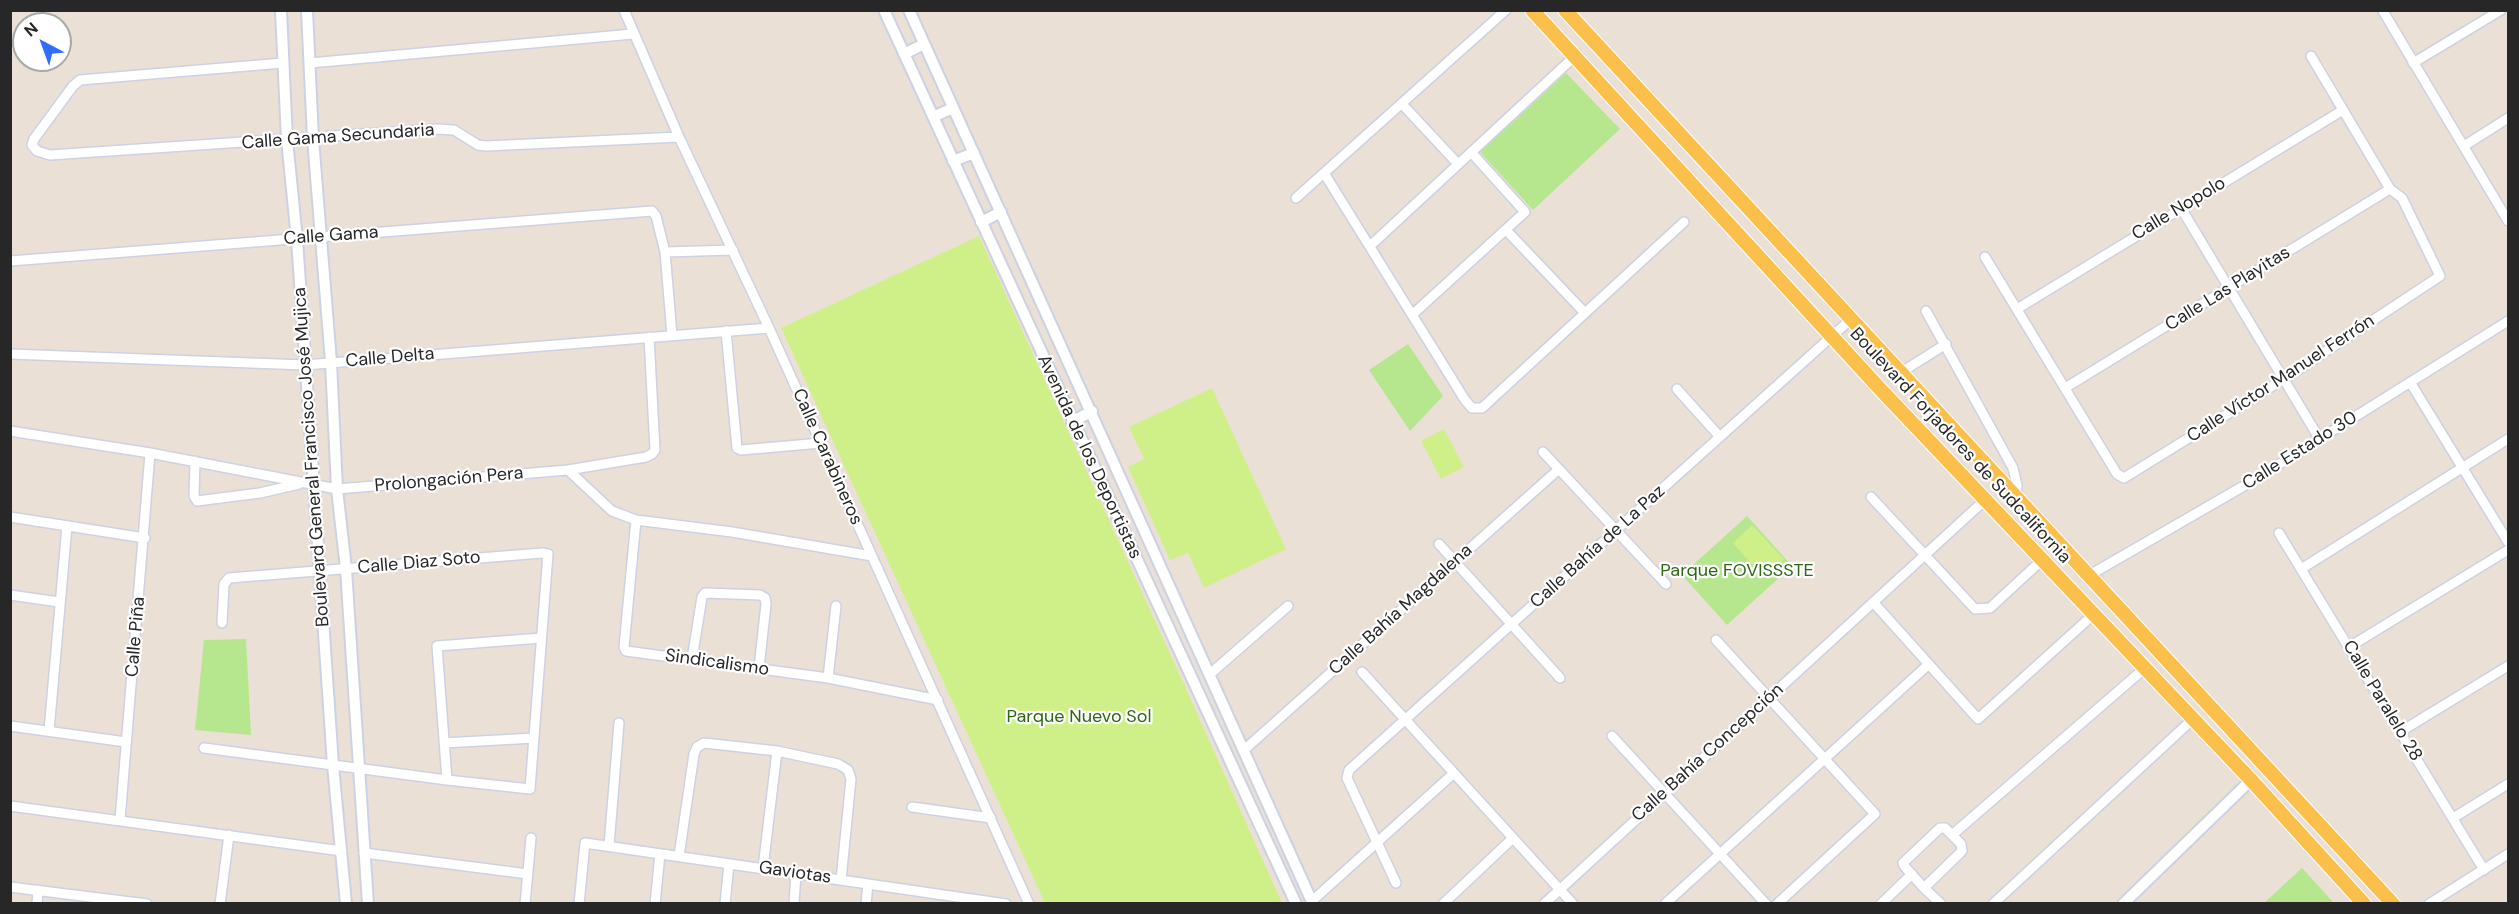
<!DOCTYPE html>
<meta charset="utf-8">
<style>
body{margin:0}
#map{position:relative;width:2519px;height:914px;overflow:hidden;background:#ebe0d6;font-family:"DM Sans",sans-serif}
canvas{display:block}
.frame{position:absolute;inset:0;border:12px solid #272727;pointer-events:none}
.north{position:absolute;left:12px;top:12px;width:60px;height:60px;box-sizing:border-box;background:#fff;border:2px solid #a9a9a9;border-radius:50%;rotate:319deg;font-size:16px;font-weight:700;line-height:24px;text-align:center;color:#272727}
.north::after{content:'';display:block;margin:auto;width:21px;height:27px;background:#306dff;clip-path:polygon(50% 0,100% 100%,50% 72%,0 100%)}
</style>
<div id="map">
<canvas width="2519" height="914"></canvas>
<div class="frame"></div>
<div class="north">N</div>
</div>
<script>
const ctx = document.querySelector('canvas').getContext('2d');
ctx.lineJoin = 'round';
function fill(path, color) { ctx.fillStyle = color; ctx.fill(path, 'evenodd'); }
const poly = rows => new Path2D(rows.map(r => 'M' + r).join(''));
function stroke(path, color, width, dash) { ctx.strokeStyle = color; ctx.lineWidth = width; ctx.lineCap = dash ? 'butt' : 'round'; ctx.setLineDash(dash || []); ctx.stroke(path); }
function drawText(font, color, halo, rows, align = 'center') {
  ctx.font = font + ' "DM Sans",sans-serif'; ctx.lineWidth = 4.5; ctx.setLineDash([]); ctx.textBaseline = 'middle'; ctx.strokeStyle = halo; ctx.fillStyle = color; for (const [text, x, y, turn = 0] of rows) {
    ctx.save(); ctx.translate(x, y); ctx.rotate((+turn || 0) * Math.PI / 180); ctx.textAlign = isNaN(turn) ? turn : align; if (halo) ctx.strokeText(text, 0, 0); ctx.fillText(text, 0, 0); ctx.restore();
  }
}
fill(poly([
 [1566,73,1620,129,1533,210,1480,152],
 [1408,344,1443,396,1410,431,1369,370],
 [1747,516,1792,566,1727,625,1682,575],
 [246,639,251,735,195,730,204,640],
 [2302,868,2334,903,2264,903]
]), '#b6e78e');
fill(poly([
 [979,236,1182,680,1282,903,1045,903,781,328],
 [1212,388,1286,549,1204,588,1188,553,1170,560,1128,467,1144,459,1129,427],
 [1444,429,1464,467,1441,479,1421,441],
 [1752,525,1784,559,1764,578,1733,543]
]), '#cff088');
const minor = poly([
 [624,10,679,137,769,328,1029,904],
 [2383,11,2508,221],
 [283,63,80,80,73,86,34,139,32,145,37,151,50,155,437,129,454,130,478,145,486,146,679,137],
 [310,63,633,34],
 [2413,63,2501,10],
 [1402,104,1458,164],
 [2464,146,2508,118],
 [1324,173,1465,400,1472,408,1482,408,1684,222],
 [1296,198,1506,10],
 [2181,208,2319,438],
 [1506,230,1585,313],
 [1370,246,1574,57],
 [665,252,733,250],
 [1985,257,2117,474,2124,478,2284,379,2440,276,2402,198,2390,189,2311,56],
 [10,261,652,211,656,216,665,252,672,335],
 [2017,309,2343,110],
 [1926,311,2013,468,2017,485,2016,498],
 [1412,315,1525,212,1471,152],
 [726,331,737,448,741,450,821,443],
 [10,354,305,365,769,328],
 [1900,373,1946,344],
 [2410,382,2508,542],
 [2065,388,2390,189],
 [1677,389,1720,437],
 [10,431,150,453,337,489,568,470,612,511,636,520,732,532,872,556],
 [1543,452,1666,584],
 [195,461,194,496,197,501,260,493,299,484],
 [568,470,646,457,652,454,655,450,649,337],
 [1871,497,1975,609,1990,608,2042,560],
 [10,517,145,538],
 [636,520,624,647,626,651,828,678,938,700],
 [2279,533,2484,870],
 [1439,544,1560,678],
 [2301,569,2508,439],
 [2088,576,2254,480,2508,321],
 [10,595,59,602],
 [1873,602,1978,719,2094,614],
 [1716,640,1875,814,1777,904],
 [2349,647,2508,550],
 [692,659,702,597,705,593,760,595,765,598,766,604,759,668],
 [1362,672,1573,904],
 [1210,674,1288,606],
 [828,678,836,606],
 [10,726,126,742],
 [49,731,67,526],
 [2400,732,2508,666],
 [1612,736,1766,904],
 [444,743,534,738],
 [204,748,447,780,530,789,548,554,542,553,229,578,224,584,222,623],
 [1244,750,1559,469],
 [447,780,437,646,541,638],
 [10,806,342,851],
 [912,807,991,818],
 [2453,818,2508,784],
 [120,820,150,453],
 [1952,835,2145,668],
 [609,846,619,723],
 [364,853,528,874],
 [679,856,694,754,697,747,704,743,777,751,838,764,848,770,851,779,841,880],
 [763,868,777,751],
 [1396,883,1347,778,1349,770,1850,320],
 [10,887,147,904],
 [1924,888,1962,851,1961,844,1945,828,1940,828,1903,863,1905,867,1924,888,1941,904],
 [1312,901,1454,773],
 [37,904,38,890],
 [220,904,229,835],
 [525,904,531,838],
 [579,904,585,843,1006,904],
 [655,904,660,854],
 [725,904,729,864],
 [794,904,796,873],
 [866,904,868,884],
 [1443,904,1513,838],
 [1544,904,1986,499],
 [1665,904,1929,664],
 [1881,904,1912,874],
 [1993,904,2193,719],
 [2429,904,2508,854]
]);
const tertiary = poly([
 [281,10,287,140,297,239,333,765,346,904],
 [307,10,313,139,331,362,337,489,346,569,368,904],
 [884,10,1296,904],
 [909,10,1313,904],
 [904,54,924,44],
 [933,117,953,108],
 [953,161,974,153],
 [981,222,1001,212],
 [1072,422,1092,411],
 [2123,904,2251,780]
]);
const primary = poly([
 [1532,10,1881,390,2251,780,2364,904],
 [1565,10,2393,904]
]);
stroke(minor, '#ccd2e2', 12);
stroke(tertiary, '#ccd2e2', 14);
stroke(primary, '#fff', 16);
stroke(minor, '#fff', 9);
stroke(tertiary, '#fff', 10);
stroke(primary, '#fbbf4c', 14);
drawText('18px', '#272727', '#fff', [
 ["Calle Gama Secundaria",338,137,-4],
 ["Calle Nopolo",2179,209,-31],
 ["Calle Gama",331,236,-4],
 ["Calle Las Playitas",2228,289,-32],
 ["Calle Delta",390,358,-5],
 ["Calle Víctor Manuel Ferrón",2281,379,-33],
 ["Boulevard Forjadores de Sudcalifornia",1960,446,47],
 ["Calle Estado 30",2300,451,-32],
 ["Boulevard General Francisco José Mujica",312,457,-94],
 ["Calle Carabineros",827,457,66],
 ["Avenida de los Deportistas",1089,457,65],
 ["Prolongación Pera",449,480,-5],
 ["Calle Bahía de La Paz",1598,547,-42],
 ["Calle Diaz Soto",419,563,-5],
 ["Calle Bahía Magdalena",1401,610,-42],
 ["Calle Piña",136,637,-85],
 ["Sindicalismo",717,663,8],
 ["Calle Paralelo 28",2382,701,59],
 ["Calle Bahía Concepción",1708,753,-42],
 ["Gaviotas",795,873,8]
]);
drawText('18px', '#2e6713', '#fff', [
 ["Parque FOVISSSTE",1737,571],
 ["Parque Nuevo Sol",1079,717]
]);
</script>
